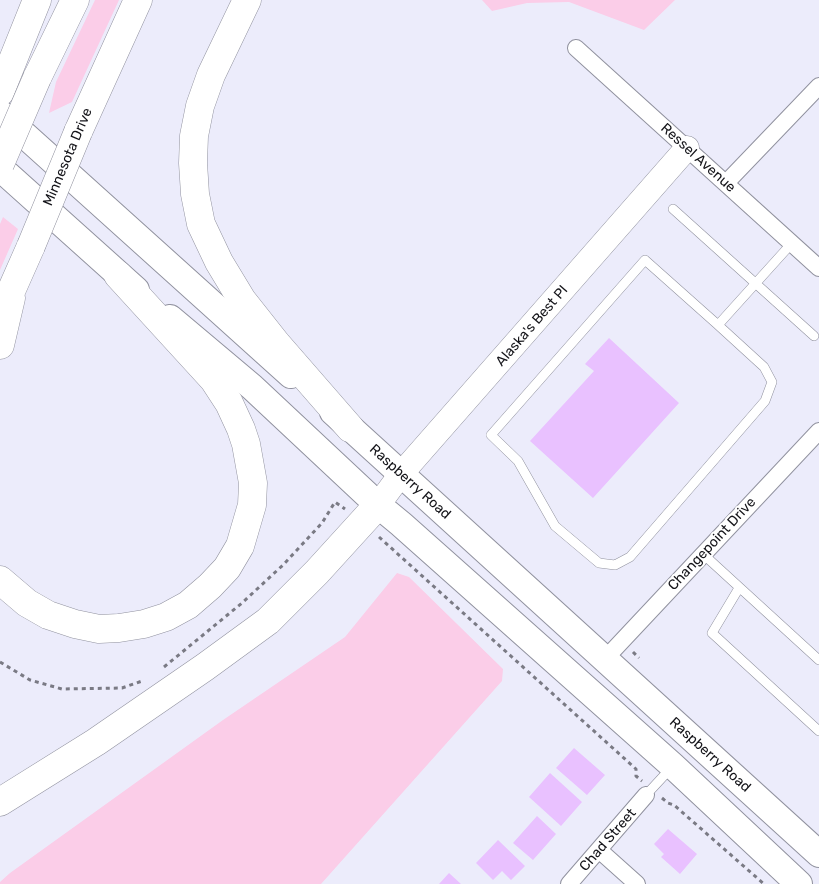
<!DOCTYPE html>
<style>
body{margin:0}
canvas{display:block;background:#ececfb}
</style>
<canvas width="819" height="884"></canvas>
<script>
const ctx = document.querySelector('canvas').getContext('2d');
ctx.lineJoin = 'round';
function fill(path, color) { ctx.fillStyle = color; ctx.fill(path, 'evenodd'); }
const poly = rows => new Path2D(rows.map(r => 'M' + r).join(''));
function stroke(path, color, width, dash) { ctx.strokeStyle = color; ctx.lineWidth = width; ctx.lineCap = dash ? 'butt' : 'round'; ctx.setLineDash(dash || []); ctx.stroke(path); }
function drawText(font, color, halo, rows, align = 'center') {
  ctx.font = font + ' Rubik,sans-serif'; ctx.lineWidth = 4; ctx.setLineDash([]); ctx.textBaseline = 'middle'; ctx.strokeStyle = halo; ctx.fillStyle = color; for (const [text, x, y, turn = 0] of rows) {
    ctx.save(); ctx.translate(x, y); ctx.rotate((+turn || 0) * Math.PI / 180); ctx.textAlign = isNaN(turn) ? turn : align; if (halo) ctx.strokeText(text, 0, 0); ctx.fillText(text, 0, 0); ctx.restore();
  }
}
fill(poly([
 [95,0,119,0,72,102,49,113,56,82],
 [482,0,675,0,644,30,569,2,527,3,492,11],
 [3,217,18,229,0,270,0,224],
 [397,573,409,577,503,669,502,681,321,884,0,884,0,882,10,873,223,720,345,637]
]), '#fbcde8');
fill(poly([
 [609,338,679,403,593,498,530,441,594,371,585,364],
 [574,748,605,775,587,795,556,768],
 [550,773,582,802,561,826,529,797],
 [537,816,556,834,533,860,513,843],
 [668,829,697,854,680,874,661,857,664,854,654,844],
 [498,840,525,866,511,880,502,871,493,880,476,863],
 [449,873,461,884,439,884]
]), '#e9c1ff');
const lane = poly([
 [673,209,814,336],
 [718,325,764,367,772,382,765,401,630,557,615,565,599,563,555,526,518,461,491,435,645,260,718,325,792,243],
 [703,554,819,660],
 [739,588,712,633,819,731],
 [646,795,671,768]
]);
const street = poly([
 [576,48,819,268],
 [726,183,819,86],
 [605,659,819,431],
 [599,850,637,884],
 [569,884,646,795]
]);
const secondary = poly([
 [378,505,401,474,687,148]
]);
const primary = poly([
 [0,113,291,375],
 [0,168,136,290],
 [170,318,252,387,378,505,401,524,673,766,799,884],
 [333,412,819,854]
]);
const highway = poly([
 [247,0,211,75,200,106,194,136,193,163,195,194,201,224,219,262,242,300,276,343,350,428],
 [37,78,75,0],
 [0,92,37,0],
 [78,132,138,0],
 [0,316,31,246],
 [0,345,11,298],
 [0,580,27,603,48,615,75,624,99,629,119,628,144,624,166,617,188,605,210,586,227,568,240,546,252,505,253,483,246,444,241,429,229,403,214,380,118,275],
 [0,802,96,742,205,667,268,621,317,572,378,505]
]);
stroke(lane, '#91929f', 10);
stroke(street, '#91929f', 18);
stroke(secondary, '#91929f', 25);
stroke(primary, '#91929f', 28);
stroke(highway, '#91929f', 29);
stroke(poly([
 [379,537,636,769,636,776,642,781],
 [633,652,639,658],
 [0,662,30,680,62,689,122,688,142,681],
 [164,667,242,603,283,565,322,523,335,502,345,509],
 [662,798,668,803,674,805,764,884]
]), '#7a7a84', 3, [4, 4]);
stroke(lane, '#fff', 9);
stroke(street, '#fff', 16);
stroke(secondary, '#fff', 24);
stroke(primary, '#fff', 26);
stroke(highway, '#fff', 28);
const highwayBridge = poly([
 [0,164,37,78],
 [31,246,78,132]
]);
stroke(highwayBridge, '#91929f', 29, []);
stroke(highwayBridge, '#fff', 28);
drawText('14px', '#141419', '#fff', [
 ["Minnesota Drive",68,157,-67],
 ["Ressel Avenue",698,158,42],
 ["Alaska's Best PI",532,326,-49],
 ["Raspberry Road",410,482,42],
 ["Changepoint Drive",712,544,-47],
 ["Raspberry Road",710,755,42],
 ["Chad Street",608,840,-49]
]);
</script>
